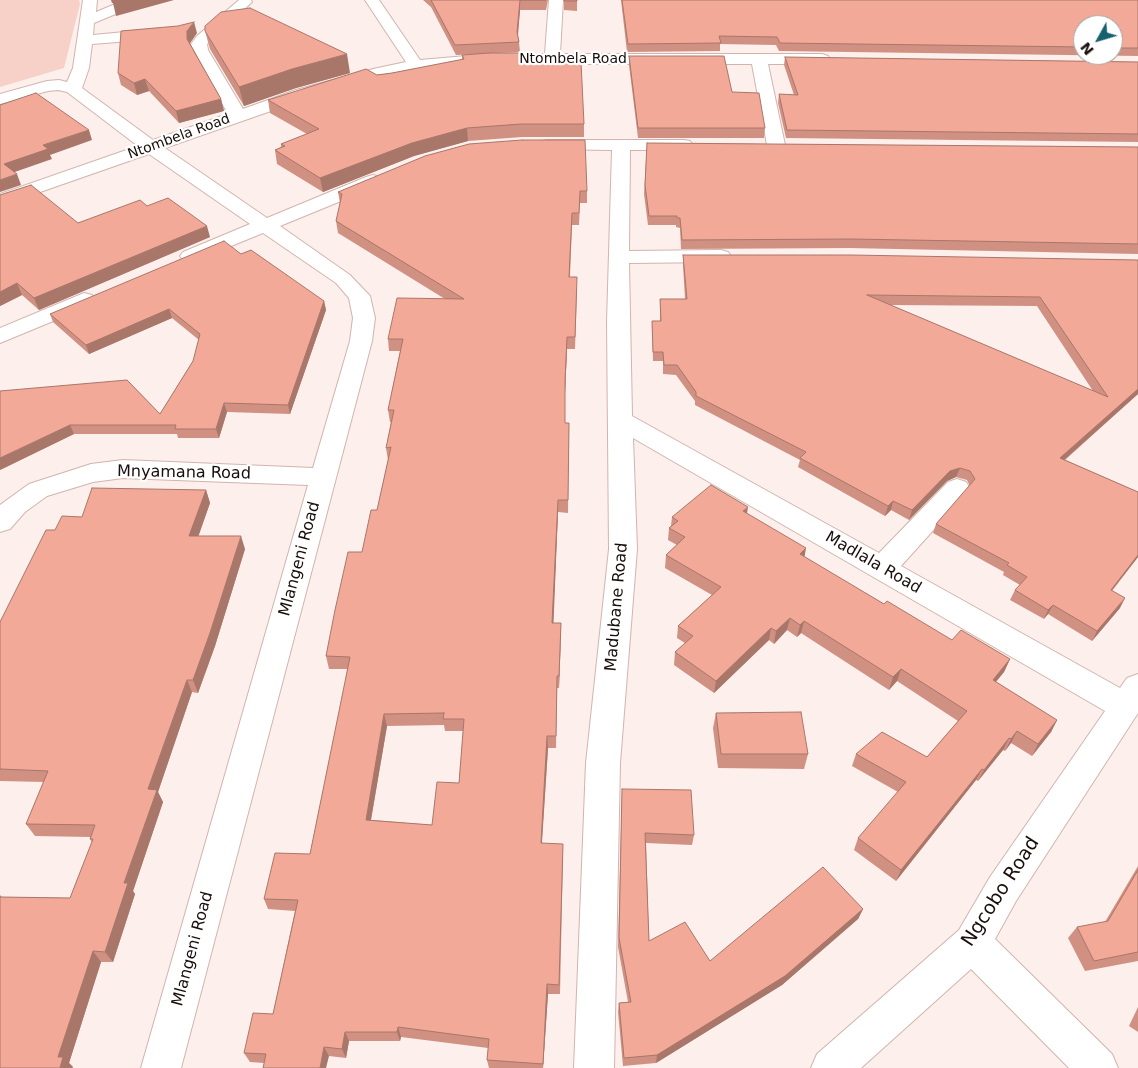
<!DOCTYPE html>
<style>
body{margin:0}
#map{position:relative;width:1138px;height:1068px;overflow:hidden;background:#fcefec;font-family:"DejaVu Sans",sans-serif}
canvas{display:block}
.north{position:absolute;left:1073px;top:15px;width:50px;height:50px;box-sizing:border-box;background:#fff;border:1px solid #a39f9e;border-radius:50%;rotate:231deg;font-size:14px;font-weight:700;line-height:20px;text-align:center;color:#180e0c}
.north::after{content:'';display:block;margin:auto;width:18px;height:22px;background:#17616f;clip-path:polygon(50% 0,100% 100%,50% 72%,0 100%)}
</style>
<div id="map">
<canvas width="1138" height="1068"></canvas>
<div class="north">N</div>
</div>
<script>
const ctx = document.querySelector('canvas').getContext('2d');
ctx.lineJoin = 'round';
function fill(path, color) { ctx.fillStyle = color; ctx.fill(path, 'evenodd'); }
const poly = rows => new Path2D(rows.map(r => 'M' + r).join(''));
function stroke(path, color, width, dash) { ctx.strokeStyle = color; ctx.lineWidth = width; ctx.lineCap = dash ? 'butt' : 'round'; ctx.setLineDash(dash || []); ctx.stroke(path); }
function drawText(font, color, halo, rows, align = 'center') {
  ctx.font = font + ' "DejaVu Sans",sans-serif'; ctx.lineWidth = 4.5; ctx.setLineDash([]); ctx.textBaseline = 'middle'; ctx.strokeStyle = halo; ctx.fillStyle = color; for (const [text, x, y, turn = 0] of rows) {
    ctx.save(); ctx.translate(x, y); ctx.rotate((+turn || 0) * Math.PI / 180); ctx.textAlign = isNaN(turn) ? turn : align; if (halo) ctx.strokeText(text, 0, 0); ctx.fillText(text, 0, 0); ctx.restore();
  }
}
fill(poly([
 [0,0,79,0,80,4,64,68,0,87]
]), '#f7d1c7');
const minor = poly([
 [83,0,97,0,96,12,125,0,144,0,142,3,94,23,93,35,156,29,161,31,164,34,161,37,156,39,92,44,89,68,82,88,153,140,228,114,192,50,191,44,197,36,239,0,251,0,252,2,207,44,208,50,243,109,296,90,373,69,406,62,365,0,379,0,420,60,490,54,545,54,549,0,563,0,560,54,822,54,828,56,830,59,828,62,822,64,768,64,785,145,782,149,776,150,770,149,767,145,752,64,490,64,416,70,381,76,308,98,165,148,267,218,366,177,373,175,380,177,382,181,380,185,280,226,350,275,370,296,375,318,372,341,181,1068,141,1068,308,485,123,478,93,482,47,496,25,512,10,529,0,532,0,505,29,484,91,464,123,460,313,468,350,341,353,318,349,298,336,283,263,233,197,260,190,262,183,260,180,256,183,252,250,224,149,154,0,206,0,194,138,146,67,92,58,90,48,91,0,104,0,94,47,81,59,80,67,82,73,68,83,0],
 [547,140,684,140,690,141,693,145,690,149,684,150,630,150,629,251,721,250,728,252,731,256,728,260,721,262,629,263,632,416,879,553,948,482,957,479,966,482,970,488,966,494,901,566,1120,688,1127,678,1138,674,1138,713,1016,901,995,939,1112,1054,1118,1068,1069,1068,971,969,861,1068,811,1068,817,1054,959,930,990,877,1105,711,633,438,637,549,620,763,614,1068,574,1068,586,763,609,549,607,322,612,150,541,149,538,145,541,141,547,140],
 [84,293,92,295,95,300,92,305,0,343,0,328,84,293]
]);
stroke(minor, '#d2b4ad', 2);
fill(minor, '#fff');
fill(poly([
 [423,0,548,0,546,10,520,10,518,36,519,42,520,52,496,53,524,61,584,124,584,137,522,137,468,141,414,156,323,192,277,164,275,150,281,147,281,144,307,134,270,113,268,100,377,75,392,73,462,60,462,55,482,54,456,55,431,7],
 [564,0,577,0,577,11,564,10],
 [621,0,1138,0,1138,56,779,51,776,45,720,44,720,51,627,52],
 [1083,25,1113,25,1113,55,1083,55],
 [205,31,350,73,296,88,244,106,210,49],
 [197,33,190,43,221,99,224,111,179,123,149,91,137,95,121,85,118,73],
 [629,56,732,92,765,128,764,138,638,138,629,65],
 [785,57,1138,62,1138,142,786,138,778,103,779,94,794,95,784,65],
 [647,143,1138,147,1138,254,849,248,681,249,680,228,676,227,676,225,648,225,644,194],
 [587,191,587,203,580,203,579,225,572,225,570,277,577,289,575,349,567,349,565,393,565,423,569,423,568,513,558,512,553,623,561,623,559,688,557,688,556,748,548,748,542,843,563,855,560,994,548,994,543,1068,489,1068,487,1060,488,1048,401,1037,400,1041,349,1041,346,1058,329,1056,264,1063,250,1062,244,1053,273,1014,295,911,268,909,264,899,310,854,348,669,329,669,326,656,377,510,388,460,386,448,391,422,390,422,388,410,400,351,389,351,388,339,445,299,338,233,336,221,340,203,338,192],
 [444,725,445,731,463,731,459,783,432,825,371,820,387,726],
 [0,195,78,223,147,206,210,237,39,310,22,295,0,306],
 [241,254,324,301,326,310,290,414,227,412,219,438,178,438,177,434,74,434,0,470,127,380,160,414,193,361,199,340,172,318,89,354,53,322,50,314],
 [683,255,1138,260,1138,394,1065,460,1138,492,1138,557,1112,591,1120,608,1092,641,1048,614,1044,619,1010,600,1015,590,1020,585,1003,575,1004,572,933,533,936,524,970,486,967,480,956,477,947,481,909,520,891,510,885,516,798,467,800,460,695,405,695,401,676,375,663,374,663,361,653,361,652,330,652,321,660,321,660,299,685,299,683,265],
 [890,305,1037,306,1093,391],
 [206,490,210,503,198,536,245,549,215,646,198,693,192,692,158,792,163,802,133,891,135,894,113,962,101,962,69,1063,73,1067,72,1068,0,1068,0,895,2,897,70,898,92,842,90,839,90,837,35,836,26,824,44,782,0,781,0,622,55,530,82,517],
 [747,513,804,557,884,604,952,640,1010,659,1004,672,996,682,1057,720,1051,732,1032,756,1011,743,1005,751,1003,750,978,781,976,780,896,881,854,850,858,838,898,792,852,766,856,754,927,757,958,721,897,681,889,690,801,633,797,637,787,630,774,644,769,640,714,693,674,665,675,652,685,643,677,638,678,626,712,595,665,568,666,555,677,545,668,540,669,528,671,526,672,517],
 [716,713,808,754,804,769,718,768,713,728],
 [622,789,694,835,692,845,646,843,649,941,710,961,863,909,858,919,782,985,656,1063,623,1066,618,1012,619,1003,628,1002,618,947],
 [1138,866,1138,961,1085,971,1068,938,1077,927,1105,922],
 [1138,1007,1138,1032,1129,1026]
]), '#d09183');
fill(poly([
 [111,0,174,0,116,16,113,3,112,3],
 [520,0,520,10,517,42,517,32],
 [194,22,197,33,190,43,187,39,187,31],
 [347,54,350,73,296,88,244,106,239,87,292,69],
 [145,79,149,91,137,95,134,83],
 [221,99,224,111,179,123,176,111],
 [467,128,468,141,414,156,323,192,320,178,412,143],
 [89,130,92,140,50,155,52,159,9,174,4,164,43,145],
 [17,174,21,185,0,192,0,180],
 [207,226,210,237,39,310,34,298],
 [17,283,22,295,0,306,0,292],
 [324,301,326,310,290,414,288,405],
 [169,309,172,318,89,354,86,345],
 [567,337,567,349,565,393,565,381],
 [1138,389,1138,394,1056,467,1060,458],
 [224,403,227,412,219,438,216,429],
 [70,425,74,434,0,470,0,458],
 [960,468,956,477,947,481,909,520,912,510,950,471],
 [206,490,210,503,194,549,189,536],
 [558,500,558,512,553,635,552,623],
 [893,501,891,510,885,516,888,506],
 [748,507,746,520,743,511],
 [241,536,245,549,215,646,198,693,193,680],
 [806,548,804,560,800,554],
 [1138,555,1138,557,1105,599,1111,590],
 [1125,598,1120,608,1092,641,1097,631],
 [1053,605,1048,614,1044,619,1048,610],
 [790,618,787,630,774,644,776,631],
 [804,621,801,633,797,637,800,625],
 [561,623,561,635,559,688,559,676],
 [771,628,769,640,714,693,716,681],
 [1010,659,1004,672,987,692,993,680],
 [901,669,897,681,889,690,893,677],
 [187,680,192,692,158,792,163,802,133,891,135,894,113,962,105,952,124,883,148,789],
 [384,714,387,726,369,831,366,820],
 [1057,720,1051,732,1032,756,1038,744],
 [1017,731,1011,743,1005,751,1011,739],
 [547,736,548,748,541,854,541,843],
 [1009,738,1003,750,978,781,984,770],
 [982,769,976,780,896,881,901,870],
 [863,909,858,919,782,985,656,1063,657,1055],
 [93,951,101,962,69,1063,73,1067,72,1068,60,1068,58,1057],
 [547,984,548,994,543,1068,543,1064],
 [398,1027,401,1037,400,1041,397,1032],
 [345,1032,349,1041,346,1058,342,1049],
 [324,1047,329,1056,326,1068,320,1068]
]), '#a9766a');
const building = poly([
 [431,0,546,0,520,0,517,32,519,42,455,45,431,0],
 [564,0,577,0,577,1,564,1,564,0],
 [622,0,1138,0,1138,48,1113,48,1113,25,1083,25,1083,47,780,43,777,37,719,36,721,43,628,44,622,0],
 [250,8,347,54,292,69,239,87,205,31,205,26,221,12,250,8],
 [194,22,187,31,187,39,221,99,176,111,145,79,134,83,118,73,121,31,178,26,194,22],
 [489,53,522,53,524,61,581,62,584,124,521,124,467,128,412,143,320,178,275,150,285,146,281,144,319,129,268,100,366,69,377,75,392,73,464,59,462,55,489,53],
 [629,56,724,56,732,92,759,93,765,128,638,128,629,56],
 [785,57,1138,62,1138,134,787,130,779,94,798,95,785,57],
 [36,93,89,130,43,145,48,149,4,164,17,174,0,180,0,105,36,93],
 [522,140,585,140,587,191,580,191,579,213,572,213,569,277,577,277,575,337,567,337,565,381,565,423,569,423,568,500,558,500,552,623,561,623,559,676,557,676,556,736,547,736,541,843,563,844,559,985,547,984,543,1064,487,1060,489,1039,398,1027,397,1032,345,1032,342,1049,324,1047,320,1068,263,1068,266,1054,244,1053,253,1013,273,1014,298,900,264,899,275,853,310,854,350,657,326,656,335,610,348,552,362,552,371,510,377,510,391,447,386,448,394,410,388,410,403,339,388,339,397,298,464,299,336,221,342,194,338,192,425,156,469,144,522,140],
 [444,713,443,719,464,719,459,783,437,782,432,825,366,820,384,714,444,713],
 [647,143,1138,147,1138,244,851,239,682,240,680,218,677,218,677,216,649,216,645,185,647,143],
 [31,185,78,223,140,200,147,206,168,198,207,226,34,298,17,283,0,292,0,195,31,185],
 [224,241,241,254,251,250,324,301,288,405,224,403,216,429,175,429,176,425,70,425,0,458,0,391,127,380,160,414,193,361,200,334,169,309,86,345,50,314,224,241],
 [683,255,851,255,1138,260,1138,389,1060,458,1138,492,1138,555,1111,590,1125,598,1097,631,1053,605,1048,610,1015,590,1027,577,1007,565,1009,563,936,524,975,479,970,471,960,468,950,471,912,510,893,501,888,506,800,458,806,452,696,396,696,392,677,365,664,365,663,352,653,352,652,321,661,321,660,299,687,299,683,255],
 [867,295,1040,297,1108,397,867,295],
 [711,485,748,507,743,511,806,548,800,554,884,604,887,601,952,640,961,630,1010,659,993,680,1057,720,1038,744,1017,731,1011,739,1009,738,984,770,982,769,901,870,858,838,906,782,856,754,882,732,927,757,967,711,901,669,893,677,804,621,800,625,790,618,776,631,771,628,716,681,675,652,693,636,678,626,721,587,666,555,685,537,669,528,678,521,672,517,711,485],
 [92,488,206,490,189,536,241,536,210,633,193,680,187,680,148,789,157,790,124,883,128,883,105,952,93,951,58,1057,63,1057,60,1068,0,1068,0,897,70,898,93,839,90,839,95,825,26,824,48,771,0,769,0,622,46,530,55,530,62,516,82,517,92,488],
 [801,712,808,754,721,754,716,713,801,712],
 [622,789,691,790,694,835,645,833,649,941,685,922,710,961,823,867,863,909,785,976,657,1055,624,1058,619,1003,631,1002,619,938,622,789],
 [1138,870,1138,952,1094,961,1077,927,1108,921,1138,870]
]);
fill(building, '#f2a998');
stroke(building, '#a9766a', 1);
drawText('14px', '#180e0c', '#fff', [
 ["Ntombela Road",573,59],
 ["Ntombela Road",179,137,-20]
]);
drawText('16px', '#180e0c', '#fff', [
 ["Mnyamana Road",184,473,1],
 ["Mlangeni Road",300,559,-75],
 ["Madlala Road",873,563,30],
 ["Madubane Road",617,607,-85],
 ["Mlangeni Road",193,949,-75]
]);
drawText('19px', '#180e0c', '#fff', [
 ["Ngcobo Road",1001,892,-57]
]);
</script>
